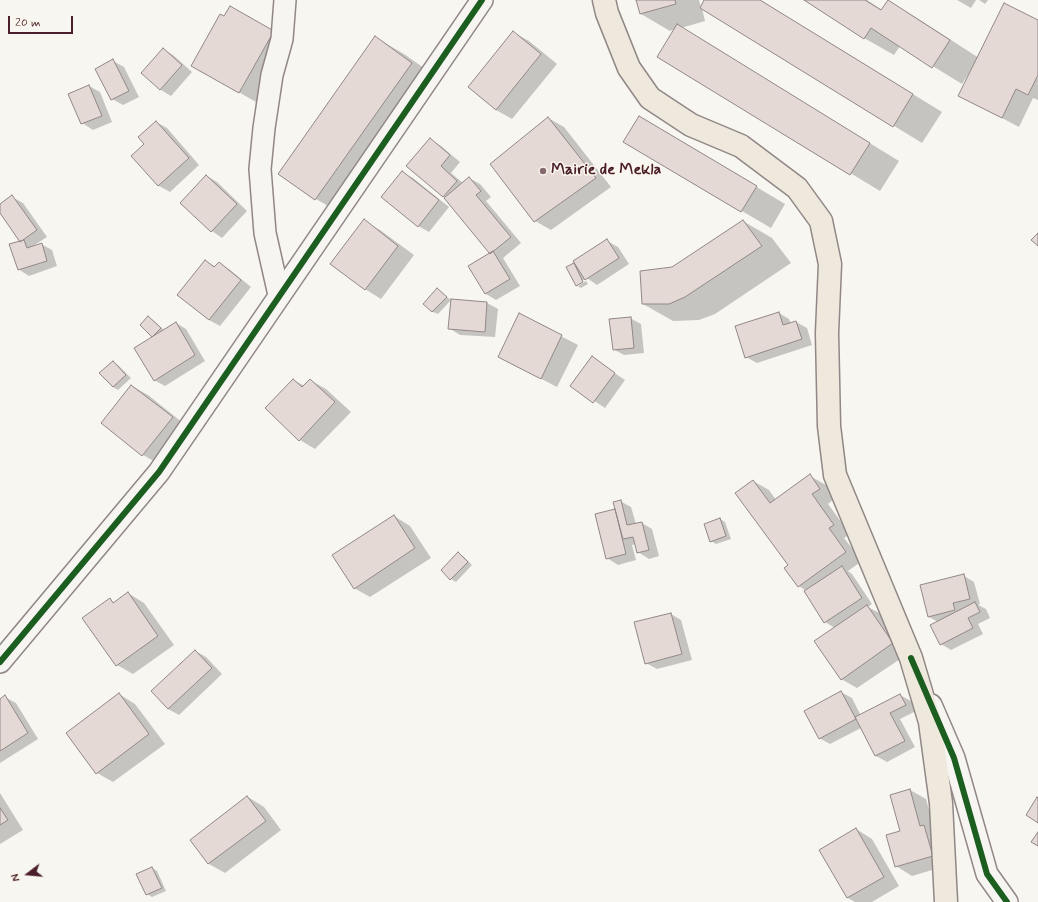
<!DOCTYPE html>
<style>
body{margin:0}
#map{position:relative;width:1038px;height:902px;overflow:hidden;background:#f8f6f0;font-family:Mynerve,sans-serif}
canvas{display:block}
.north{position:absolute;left:8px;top:854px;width:40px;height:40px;-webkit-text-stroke:3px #fbf7ec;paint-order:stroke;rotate:254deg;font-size:11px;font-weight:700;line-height:16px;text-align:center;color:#4a1f2b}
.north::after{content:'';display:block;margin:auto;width:14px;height:18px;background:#4a1f2b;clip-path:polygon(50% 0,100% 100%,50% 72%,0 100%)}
.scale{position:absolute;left:8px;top:16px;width:65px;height:18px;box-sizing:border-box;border:2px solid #4a1f2b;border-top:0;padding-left:5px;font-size:12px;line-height:14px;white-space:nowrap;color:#4a1f2b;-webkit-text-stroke:3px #fbf7ec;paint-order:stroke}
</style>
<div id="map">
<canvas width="1038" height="902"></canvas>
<div class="north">N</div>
<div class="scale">20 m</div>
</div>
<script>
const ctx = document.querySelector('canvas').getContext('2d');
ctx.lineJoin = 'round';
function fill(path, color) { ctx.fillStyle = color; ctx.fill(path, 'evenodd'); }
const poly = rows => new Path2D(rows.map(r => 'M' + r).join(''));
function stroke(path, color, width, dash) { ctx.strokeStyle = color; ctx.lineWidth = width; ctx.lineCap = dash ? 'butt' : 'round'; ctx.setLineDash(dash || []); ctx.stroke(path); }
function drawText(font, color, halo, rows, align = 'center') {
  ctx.font = font + ' Mynerve,sans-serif'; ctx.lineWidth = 3; ctx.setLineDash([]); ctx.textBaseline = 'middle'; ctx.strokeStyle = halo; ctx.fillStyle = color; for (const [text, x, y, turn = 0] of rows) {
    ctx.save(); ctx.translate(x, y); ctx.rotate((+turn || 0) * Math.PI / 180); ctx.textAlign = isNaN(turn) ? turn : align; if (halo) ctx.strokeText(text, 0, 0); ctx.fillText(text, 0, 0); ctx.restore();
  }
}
fill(poly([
 [637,0,699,0,701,7,706,0,760,0,942,112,922,143,702,8,705,21,681,28,899,161,880,191,658,57,675,29,670,31,641,14],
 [806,0,867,0,882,10,888,1,917,18,979,58,1038,21,1038,100,1033,98,1019,127,960,96,971,70,962,84,900,46,894,55,864,38],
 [957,0,976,0,971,8],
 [979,0,988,0,985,4],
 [221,15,289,41,256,102,193,66],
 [513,32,529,41,557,64,512,119,496,110,469,87],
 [375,37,404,54,441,80,345,216,316,199,279,173],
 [163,49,173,55,192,72,171,96,161,90,142,73],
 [113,61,124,67,139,97,123,105,112,99],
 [89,86,100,92,112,122,93,130,82,123],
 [548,118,564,127,611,187,551,230,535,221],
 [156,122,167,128,199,165,170,192,159,186,132,156,146,144],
 [668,134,785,204,771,228,624,142],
 [430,139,441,146,460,162,451,173,463,183,469,178,480,184,491,197,486,201,521,243,503,258,520,286,496,300,486,294,469,266,491,253,443,196],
 [402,172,413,178,449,207,429,232,418,226],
 [207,176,217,182,247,211,222,238,212,231,182,203],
 [12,197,23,203,47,237,33,246,41,244,52,250,57,266,29,276,18,269,21,241,0,211,0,205],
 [364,221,380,230,414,255,381,299,365,289,332,264],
 [743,221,772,238,791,263,715,314,699,320,673,321,643,304,672,268],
 [607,241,618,247,629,264,597,285,587,278,578,283,578,286,586,281,588,284,581,288,576,285,574,264,578,266],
 [206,261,216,267,219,263,229,269,251,287,220,326,209,320],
 [438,290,451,300,438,314,433,312,425,304],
 [452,300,487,303,498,309,495,337,460,335,449,328],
 [779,313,789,319,791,324,796,322,807,328,812,345,757,363,746,357],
 [520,315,578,345,557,387,499,357],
 [148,317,153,320,164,330,176,323,186,329,205,361,165,386,154,380,154,337,141,325],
 [630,318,641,324,644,353,624,355,613,349],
 [592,358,625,380,605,408,572,386],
 [113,362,118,365,131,378,118,390,113,387],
 [293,380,305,386,310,380,326,389,351,412,315,449,300,440],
 [132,386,148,395,188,427,159,464,143,455,103,423],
 [810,476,826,485,835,498,828,504,850,534,844,538,862,561,848,571,852,574,872,604,868,607,883,615,909,653,857,688,841,679,835,628,825,622,806,591,799,586,753,481,769,490,776,500],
 [620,501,631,507,636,524,642,523,652,529,659,556,649,559,638,552,636,544,632,545,636,560,618,565,607,558,616,510],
 [394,516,410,526,431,558,370,597,354,588],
 [720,519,725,522,731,539,716,544,711,541],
 [458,554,463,556,472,565,456,582,451,579],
 [964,576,974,582,980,604,978,605,986,609,990,618,978,624,983,634,951,650,941,644,938,622,929,617],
 [128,593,144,603,174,645,133,674,117,665,110,600,115,603],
 [671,614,681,620,692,660,657,669,646,663],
 [195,651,206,657,222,674,179,715,168,709],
 [841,692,852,698,861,716,900,695,911,701,916,711,900,719,915,747,887,762,876,756,861,728,830,744,819,738],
 [119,694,135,704,165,744,113,782,97,773],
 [5,697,16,703,38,739,0,763,0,700],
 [910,790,926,799,935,832,949,865,912,876,896,866],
 [0,793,23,830,0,844],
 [248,797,264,807,281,830,225,873,209,864,191,840],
 [856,829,872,839,899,886,872,902,855,902,848,898],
 [152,868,157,871,166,891,152,897,147,894]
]), '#0003');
const building = poly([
 [636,0,675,0,676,4,640,14,636,0],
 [704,0,760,0,913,94,893,127,700,8,704,0],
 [804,0,865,0,881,10,888,0,950,40,932,68,871,28,864,39,804,0],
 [1004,3,1038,20,1038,75,1028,95,1016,89,1002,118,958,96,1004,3],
 [230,6,274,31,239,93,191,66,220,14,224,16,230,6],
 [677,24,870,143,850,175,657,57,677,24],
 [513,31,541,54,496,110,468,87,513,31],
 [375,36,412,63,315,200,278,174,375,36],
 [163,48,182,65,160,90,141,73,163,48],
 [113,59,129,91,111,100,95,69,113,59],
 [89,85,102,116,81,124,68,94,89,85],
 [639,116,757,186,741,212,623,142,639,116],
 [548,117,596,178,534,222,490,164,548,117],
 [156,121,189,158,158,186,131,156,144,144,138,137,156,121],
 [430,138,450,155,441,166,457,181,443,197,406,166,430,138],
 [402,171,439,200,418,227,381,197,402,171],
 [206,175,237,204,211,232,180,203,206,175],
 [469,177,481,191,476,195,511,237,490,254,444,198,469,177],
 [12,195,37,230,20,242,0,213,0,204,12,195],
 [364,219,398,246,365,290,330,264,364,219],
 [743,220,762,246,685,297,669,304,642,304,640,271,672,267,743,220],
 [1038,233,1038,246,1031,240,1038,233],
 [607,239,619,258,585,280,573,261,607,239],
 [24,240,27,248,42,243,47,261,18,270,9,244,24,240],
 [493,251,510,279,485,294,468,266,493,251],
 [205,260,214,267,219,262,241,280,209,320,177,295,205,260],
 [574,263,583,282,576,286,566,267,574,263],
 [437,288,447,297,432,312,423,304,437,288],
 [451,299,487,302,485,332,448,329,451,299],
 [779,312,783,325,796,321,802,339,745,358,735,326,779,312],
 [519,313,562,335,541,379,498,357,519,313],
 [148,316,161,328,152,337,140,325,148,316],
 [631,317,634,348,613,350,609,319,631,317],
 [176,322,195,355,154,381,134,348,176,322],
 [592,356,615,373,593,403,570,386,592,356],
 [113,361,126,375,113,387,99,373,113,361],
 [293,379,302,387,310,379,335,402,299,441,265,408,293,379],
 [131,385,173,417,142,456,101,423,131,385],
 [810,474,820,489,812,494,834,525,829,528,846,552,798,587,784,568,788,565,735,493,753,480,770,503,810,474],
 [621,500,627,525,642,522,649,550,637,553,633,537,623,539,613,502,621,500],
 [615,509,626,554,606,559,595,514,615,509],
 [394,515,415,548,354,589,332,555,394,515],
 [720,518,726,536,710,542,704,524,720,518],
 [458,552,468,562,450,580,441,570,458,552],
 [842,566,862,598,824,623,804,591,842,566],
 [964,574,970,599,953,603,955,610,928,617,920,585,964,574],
 [128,592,158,636,116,666,82,618,110,598,113,603,128,592],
 [975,602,980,612,968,618,973,628,940,645,930,625,975,602],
 [867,605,893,643,841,680,814,641,867,605],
 [671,613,682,654,645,664,634,622,671,613],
 [195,650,212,668,168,709,151,691,195,650],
 [841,691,856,719,819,739,804,711,841,691],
 [119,693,149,734,96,774,66,733,119,693],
 [900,694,906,705,890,713,905,741,875,756,855,717,900,694],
 [5,695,28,733,0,751,0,699,5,695],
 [910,789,920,826,924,825,933,856,895,867,886,835,900,831,890,795,910,789],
 [247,796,266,821,208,864,190,840,247,796],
 [1037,797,1038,798,1038,823,1026,815,1037,797],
 [0,808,8,820,0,825,0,808],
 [856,828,884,877,847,898,819,850,856,828],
 [1038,832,1038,846,1031,842,1038,832],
 [152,867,162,888,146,895,136,874,152,867]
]);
fill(building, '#e5d9d5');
stroke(building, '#918787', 1);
const minor = poly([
 [279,295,265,233,260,169,264,128,272,75,282,39,285,0],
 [0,662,159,472,482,0],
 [931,705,954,758,987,874,1007,902]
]);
const major = poly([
 [604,0,607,13,629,68,650,98,691,125,741,146,797,188,821,221,830,264,827,333,829,426,835,475,911,658,930,722,941,803,946,902]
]);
stroke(minor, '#918787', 24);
stroke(major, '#918787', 25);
stroke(minor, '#f6f5f1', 21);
stroke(major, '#eee8dd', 22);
stroke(poly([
 [911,658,954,758,987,874,1007,902],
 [0,662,159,472,482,0]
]), '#1b5e20', 6);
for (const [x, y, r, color] of [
 [543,171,4,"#876a70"]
]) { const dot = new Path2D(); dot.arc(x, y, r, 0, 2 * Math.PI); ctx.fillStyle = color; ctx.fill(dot); stroke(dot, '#fbf7ec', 1.5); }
drawText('bold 16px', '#4a1f2b', '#fbf7ec', [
 ["Mairie de Mekla",551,171]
], 'left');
</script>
